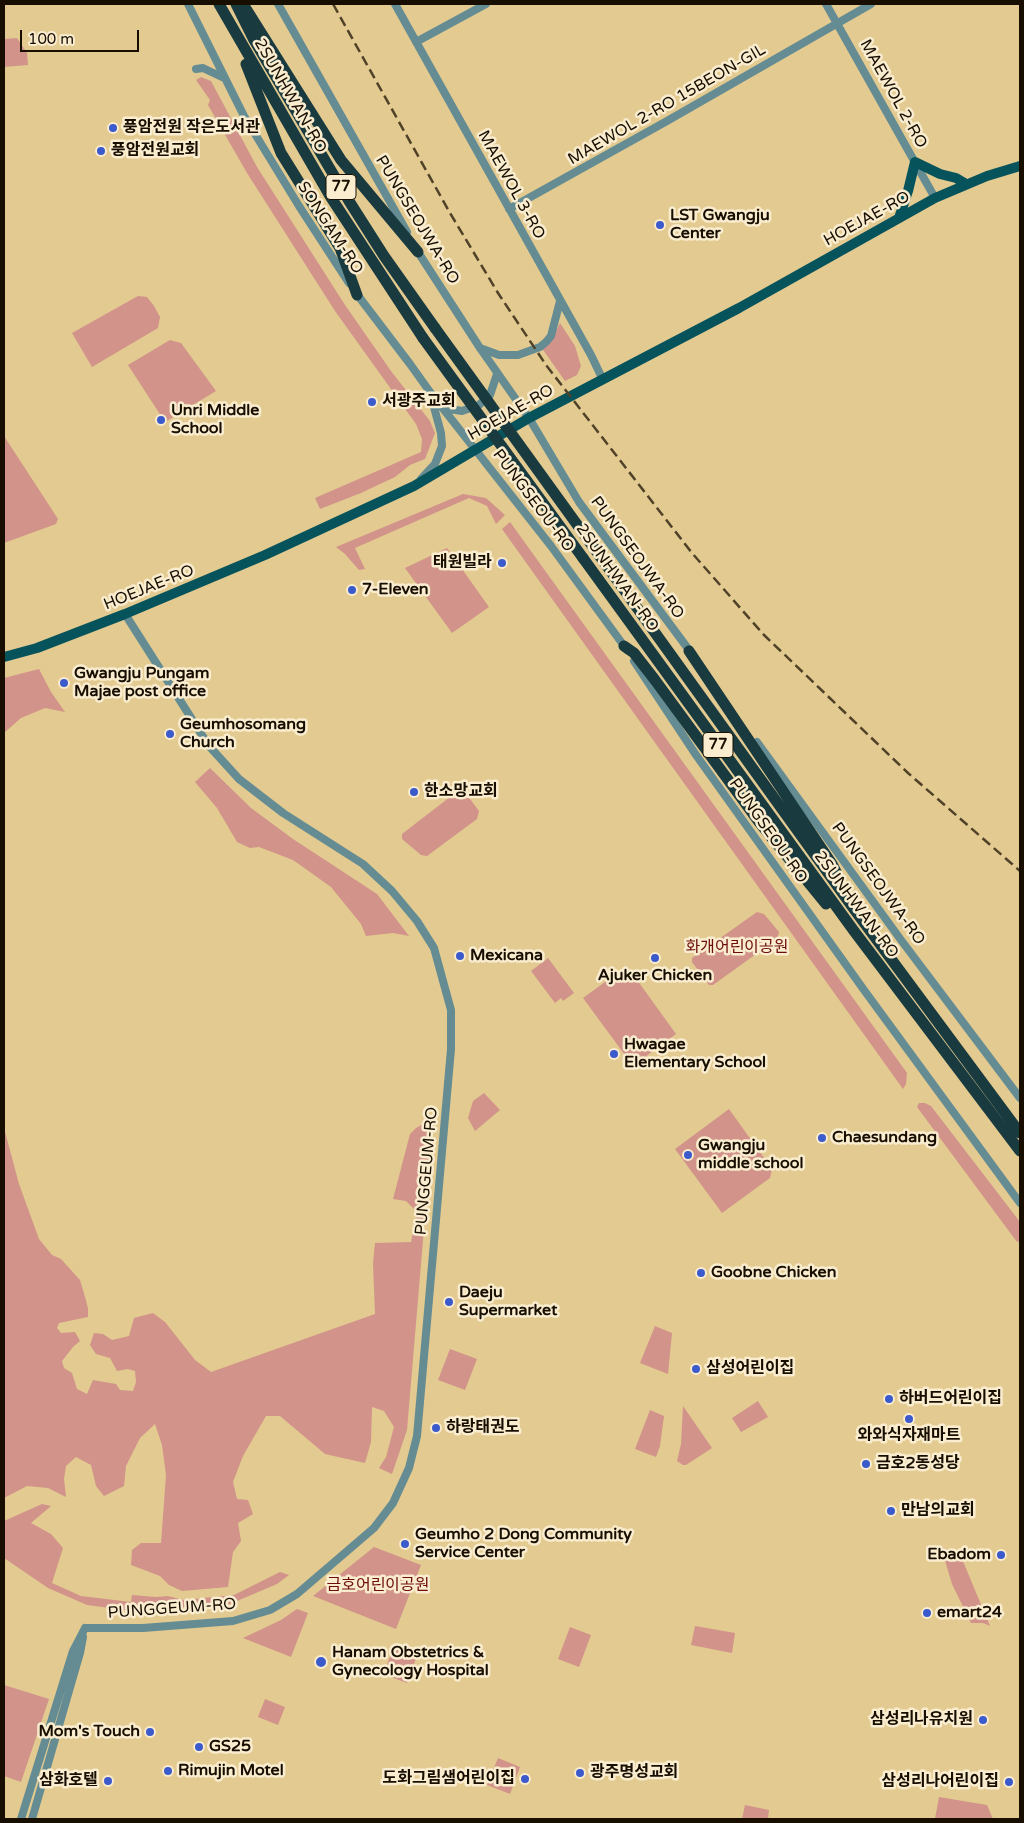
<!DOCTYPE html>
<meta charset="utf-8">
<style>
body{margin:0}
#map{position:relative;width:1024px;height:1823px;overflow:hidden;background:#e3ca90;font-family:"Varela Round",sans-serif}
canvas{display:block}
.frame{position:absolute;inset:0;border:5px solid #170e00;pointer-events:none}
.scale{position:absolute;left:20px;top:30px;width:119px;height:22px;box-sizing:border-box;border:2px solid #170e00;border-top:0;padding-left:6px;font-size:15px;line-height:18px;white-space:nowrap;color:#170e00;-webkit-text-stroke:4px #f9eccf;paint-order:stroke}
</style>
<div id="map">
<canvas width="1024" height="1823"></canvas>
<div class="frame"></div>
<div class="scale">100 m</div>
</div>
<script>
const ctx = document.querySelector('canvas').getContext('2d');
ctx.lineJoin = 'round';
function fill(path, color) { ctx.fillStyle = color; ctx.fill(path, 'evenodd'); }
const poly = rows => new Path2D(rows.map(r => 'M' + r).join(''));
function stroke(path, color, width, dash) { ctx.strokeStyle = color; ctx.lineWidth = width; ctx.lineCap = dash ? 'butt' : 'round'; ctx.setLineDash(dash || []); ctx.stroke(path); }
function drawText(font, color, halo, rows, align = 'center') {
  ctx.font = font + ' "Varela Round","Noto Sans KR",sans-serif'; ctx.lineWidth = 5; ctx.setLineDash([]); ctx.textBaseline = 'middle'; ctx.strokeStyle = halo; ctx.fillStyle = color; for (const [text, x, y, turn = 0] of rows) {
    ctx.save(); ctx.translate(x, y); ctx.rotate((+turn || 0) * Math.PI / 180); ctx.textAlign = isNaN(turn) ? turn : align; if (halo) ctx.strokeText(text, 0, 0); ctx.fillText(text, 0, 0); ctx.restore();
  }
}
fill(poly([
 [17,38,27,53,28,65,4,67,4,39],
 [201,77,211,81,257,167,345,305,391,371,430,421,435,433,425,459,410,465,395,477,361,493,320,509,315,498,421,452,422,439,416,424,335,311,247,173,208,105,210,100,196,80],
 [138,296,147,297,154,306,160,317,158,328,92,367,72,333],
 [560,323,575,346,581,366,577,375,565,381,539,344,555,333],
 [170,340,181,343,216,391,165,422,128,365],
 [4,436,58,519,56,524,4,543],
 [463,494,486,498,505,515,496,524,487,506,469,498,355,548,365,569,359,570,345,554,336,547],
 [510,522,907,1073,906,1084,903,1089,502,529],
 [447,548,489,607,452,633,405,568],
 [39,669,51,692,65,712,45,708,21,718,4,733,4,678],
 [210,768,251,808,293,839,377,894,409,936,393,933,366,936,361,924,331,887,293,860,259,847,250,848,237,842,217,808,195,782],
 [459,790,464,791,479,811,477,819,427,856,421,855,402,839,402,834],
 [757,912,764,914,779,932,777,939,713,985,709,985,692,962,692,958],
 [548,958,574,993,563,1001,561,998,555,1003,531,971],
 [627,966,676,1034,633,1066,583,998],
 [484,1093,500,1110,475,1131,468,1118,473,1101],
 [919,1103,925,1103,931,1106,1020,1222,1020,1241,1017,1242,917,1107],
 [729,1109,772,1169,770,1178,722,1213,675,1149],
 [427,1122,433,1122,407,1430,392,1474,379,1468,386,1457,394,1427,384,1411,372,1407,371,1442,365,1463,325,1454,280,1416,266,1416,243,1456,233,1482,237,1499,248,1500,253,1514,238,1523,241,1541,233,1552,228,1587,182,1591,169,1585,160,1576,131,1565,132,1550,141,1543,161,1543,166,1475,162,1445,155,1424,140,1438,126,1466,124,1486,104,1496,96,1486,91,1465,76,1457,66,1466,64,1479,66,1497,48,1488,27,1486,4,1498,4,1128,19,1184,39,1239,52,1255,61,1259,80,1280,85,1297,88,1308,88,1317,59,1323,57,1328,61,1333,75,1332,80,1341,73,1347,62,1361,64,1368,72,1373,77,1389,87,1394,93,1380,116,1384,120,1390,133,1391,136,1382,135,1371,128,1369,117,1371,110,1358,96,1354,90,1345,94,1333,103,1334,112,1340,129,1336,134,1318,153,1313,165,1322,195,1360,211,1372,375,1314,373,1263,375,1243,411,1242,417,1212,406,1201,393,1199,410,1134,416,1128],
 [655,1326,672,1333,668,1374,640,1363],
 [450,1349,477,1359,465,1390,438,1380],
 [758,1401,768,1417,741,1432,732,1418],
 [683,1406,712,1448,686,1465,683,1465,677,1461,681,1444],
 [650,1410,664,1416,660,1446,656,1457,635,1449],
 [42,1504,51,1506,31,1523,51,1534,63,1548,52,1583,81,1596,131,1602,132,1595,156,1597,168,1596,183,1600,234,1595,280,1572,289,1575,277,1584,230,1604,132,1611,87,1605,48,1588,4,1558,4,1521],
 [374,1547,421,1565,396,1629,313,1596],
 [941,1547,960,1554,990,1626,983,1623,971,1623,952,1584],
 [297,1609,308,1613,291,1657,243,1638,281,1620],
 [695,1626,735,1633,732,1653,691,1645],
 [570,1627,591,1635,579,1667,558,1659],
 [394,1647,417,1656,407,1683,383,1674],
 [4,1685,49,1699,21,1782,4,1776],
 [265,1699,285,1707,278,1725,258,1717],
 [498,1758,520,1767,510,1794,487,1785],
 [939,1797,987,1805,993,1819,935,1819],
 [745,1805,769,1810,768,1819,742,1819]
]), '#d1938a');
stroke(poly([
 [188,4,244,116,299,206,349,283],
 [278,4,407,232],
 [395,4,591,355,603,380],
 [826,4,935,198],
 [416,42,486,4],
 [196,69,203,68,224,78],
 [509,209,667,121,871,4],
 [416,249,480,348,529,418,579,502,692,654],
 [356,293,410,364,430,392,551,546,627,650],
 [480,348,499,355,518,355,540,347,546,342,551,336,560,301],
 [443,408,462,411,479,405,490,395,497,374],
 [421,479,435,464,442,446,441,433,431,396],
 [634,661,696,755,864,990,1020,1203],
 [757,742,901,940,1020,1098],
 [85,1628,143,1628,233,1621,270,1610,297,1594,374,1528,393,1503,409,1468,417,1436,451,1049,451,1010,443,981,434,948,417,921,392,891,363,864,283,813,239,779,209,746,125,614],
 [21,1819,73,1651,85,1628],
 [32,1819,80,1653,83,1637]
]), '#648c92', 8);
stroke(poly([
 [899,218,908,191,915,162,940,174,956,178,966,184],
 [4,657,37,648,125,614,265,555,414,486,529,418,739,308,935,198,987,176,1020,166]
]), '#06535c', 10);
stroke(poly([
 [219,4,330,196,423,338],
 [236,4,254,40,349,201,384,256,435,328],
 [243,4,341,160,418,252],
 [246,64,281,153,340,248,357,295],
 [594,548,854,909,1020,1133],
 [583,558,854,931,1020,1151],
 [624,646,634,653,655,680,759,822,826,904],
 [689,651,832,864,838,876]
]), '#193a3f', 11);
stroke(poly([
 [333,4,450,213,498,293,546,365,692,553,764,635,908,773,1020,871]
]), '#504228', 2.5, [10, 5]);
stroke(poly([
 [435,328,594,548],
 [423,338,583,558]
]), '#193a3f', 11);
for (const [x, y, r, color] of [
 [113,128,5,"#3b5acc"],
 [101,151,5,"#3b5acc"],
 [660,225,5,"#3b5acc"],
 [372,402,5,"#3b5acc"],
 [161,420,5,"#3b5acc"],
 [502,563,5,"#3b5acc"],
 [352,590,5,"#3b5acc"],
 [64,683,5,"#3b5acc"],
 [170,734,5,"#3b5acc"],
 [414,792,5,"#3b5acc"],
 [460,956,5,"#3b5acc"],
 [655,958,5,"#3b5acc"],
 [614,1054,5,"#3b5acc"],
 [822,1138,5,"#3b5acc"],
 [688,1155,5,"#3b5acc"],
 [701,1273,5,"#3b5acc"],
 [449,1302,5,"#3b5acc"],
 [696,1369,5,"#3b5acc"],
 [889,1399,5,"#3b5acc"],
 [909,1419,5,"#3b5acc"],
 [436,1428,5,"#3b5acc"],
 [866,1464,5,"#3b5acc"],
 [891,1511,5,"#3b5acc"],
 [405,1544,5,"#3b5acc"],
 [1001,1555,5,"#3b5acc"],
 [927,1613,5,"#3b5acc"],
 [321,1662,6,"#3b5acc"],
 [983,1720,5,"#3b5acc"],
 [150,1732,5,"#3b5acc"],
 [199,1747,5,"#3b5acc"],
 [168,1771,5,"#3b5acc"],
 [580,1773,5,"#3b5acc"],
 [525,1779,5,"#3b5acc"],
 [108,1781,5,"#3b5acc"],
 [1009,1782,5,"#3b5acc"]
]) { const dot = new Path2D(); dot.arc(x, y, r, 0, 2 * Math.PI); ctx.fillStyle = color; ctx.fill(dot); stroke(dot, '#f9eccf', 2); }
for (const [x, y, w] of [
 [341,187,30],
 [718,745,30]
]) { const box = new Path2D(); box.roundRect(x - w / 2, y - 12.5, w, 25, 4); ctx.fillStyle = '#f9eccf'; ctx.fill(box); stroke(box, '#170e00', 1); }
drawText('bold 15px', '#170e00', null, [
 ["77",341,187],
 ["77",718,745]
]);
drawText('16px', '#170e00', '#f9eccf', [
 ["MAEWOL 2-RO",893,94,61],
 ["2SUNHWAN-RO",290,96,60],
 ["MAEWOL 2-RO 15BEON-GIL",667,105,-30],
 ["MAEWOL 3-RO",511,185,61],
 ["HOEJAE-RO",867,219,-29],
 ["PUNGSEOJWA-RO",417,220,59],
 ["SONGAM-RO",330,228,57],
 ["HOEJAE-RO",511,413,-30],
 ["PUNGSEOU-RO",533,501,53],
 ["PUNGSEOJWA-RO",637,558,54],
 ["2SUNHWAN-RO",617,578,54],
 ["HOEJAE-RO",149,588,-22],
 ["PUNGSEOU-RO",768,831,55],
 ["PUNGSEOJWA-RO",878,884,54],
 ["2SUNHWAN-RO",856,905,53],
 ["PUNGGEUM-RO",427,1171,-85],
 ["PUNGGEUM-RO",172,1609,-4]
]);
drawText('bold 16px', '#170e00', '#f9eccf', [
 ["풍암전원 작은도서관",123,128],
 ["풍암전원교회",111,151],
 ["LST Gwangju",670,216],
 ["Center",670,234],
 ["서광주교회",382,402],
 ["Unri Middle",171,411],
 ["School",171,429],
 ["태원빌라",492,563,"right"],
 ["7-Eleven",362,590],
 ["Gwangju Pungam",74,674],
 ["Majae post office",74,692],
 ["Geumhosomang",180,725],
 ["Church",180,743],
 ["한소망교회",424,792],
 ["Mexicana",470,956],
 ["Ajuker Chicken",655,976,"center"],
 ["Hwagae",624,1045],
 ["Elementary School",624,1063],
 ["Chaesundang",832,1138],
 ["Gwangju",698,1146],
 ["middle school",698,1164],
 ["Goobne Chicken",711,1273],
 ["Daeju",459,1293],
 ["Supermarket",459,1311],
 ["삼성어린이집",706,1369],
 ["하버드어린이집",899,1399],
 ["하랑태권도",446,1428],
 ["와와식자재마트",909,1436,"center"],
 ["금호2동성당",876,1464],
 ["만남의교회",901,1511],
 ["Geumho 2 Dong Community",415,1535],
 ["Service Center",415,1553],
 ["Ebadom",991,1555,"right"],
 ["emart24",937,1613],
 ["Hanam Obstetrics &",332,1653],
 ["Gynecology Hospital",332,1671],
 ["삼성리나유치원",973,1720,"right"],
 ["Mom's Touch",140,1732,"right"],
 ["GS25",209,1747],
 ["Rimujin Motel",178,1771],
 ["광주명성교회",590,1773],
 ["도화그림샘어린이집",515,1779,"right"],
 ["삼화호텔",98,1781,"right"],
 ["삼성리나어린이집",999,1782,"right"]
], 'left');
drawText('16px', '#6e0e0c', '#f9eccf', [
 ["화개어린이공원",737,948],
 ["금호어린이공원",378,1586]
]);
</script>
